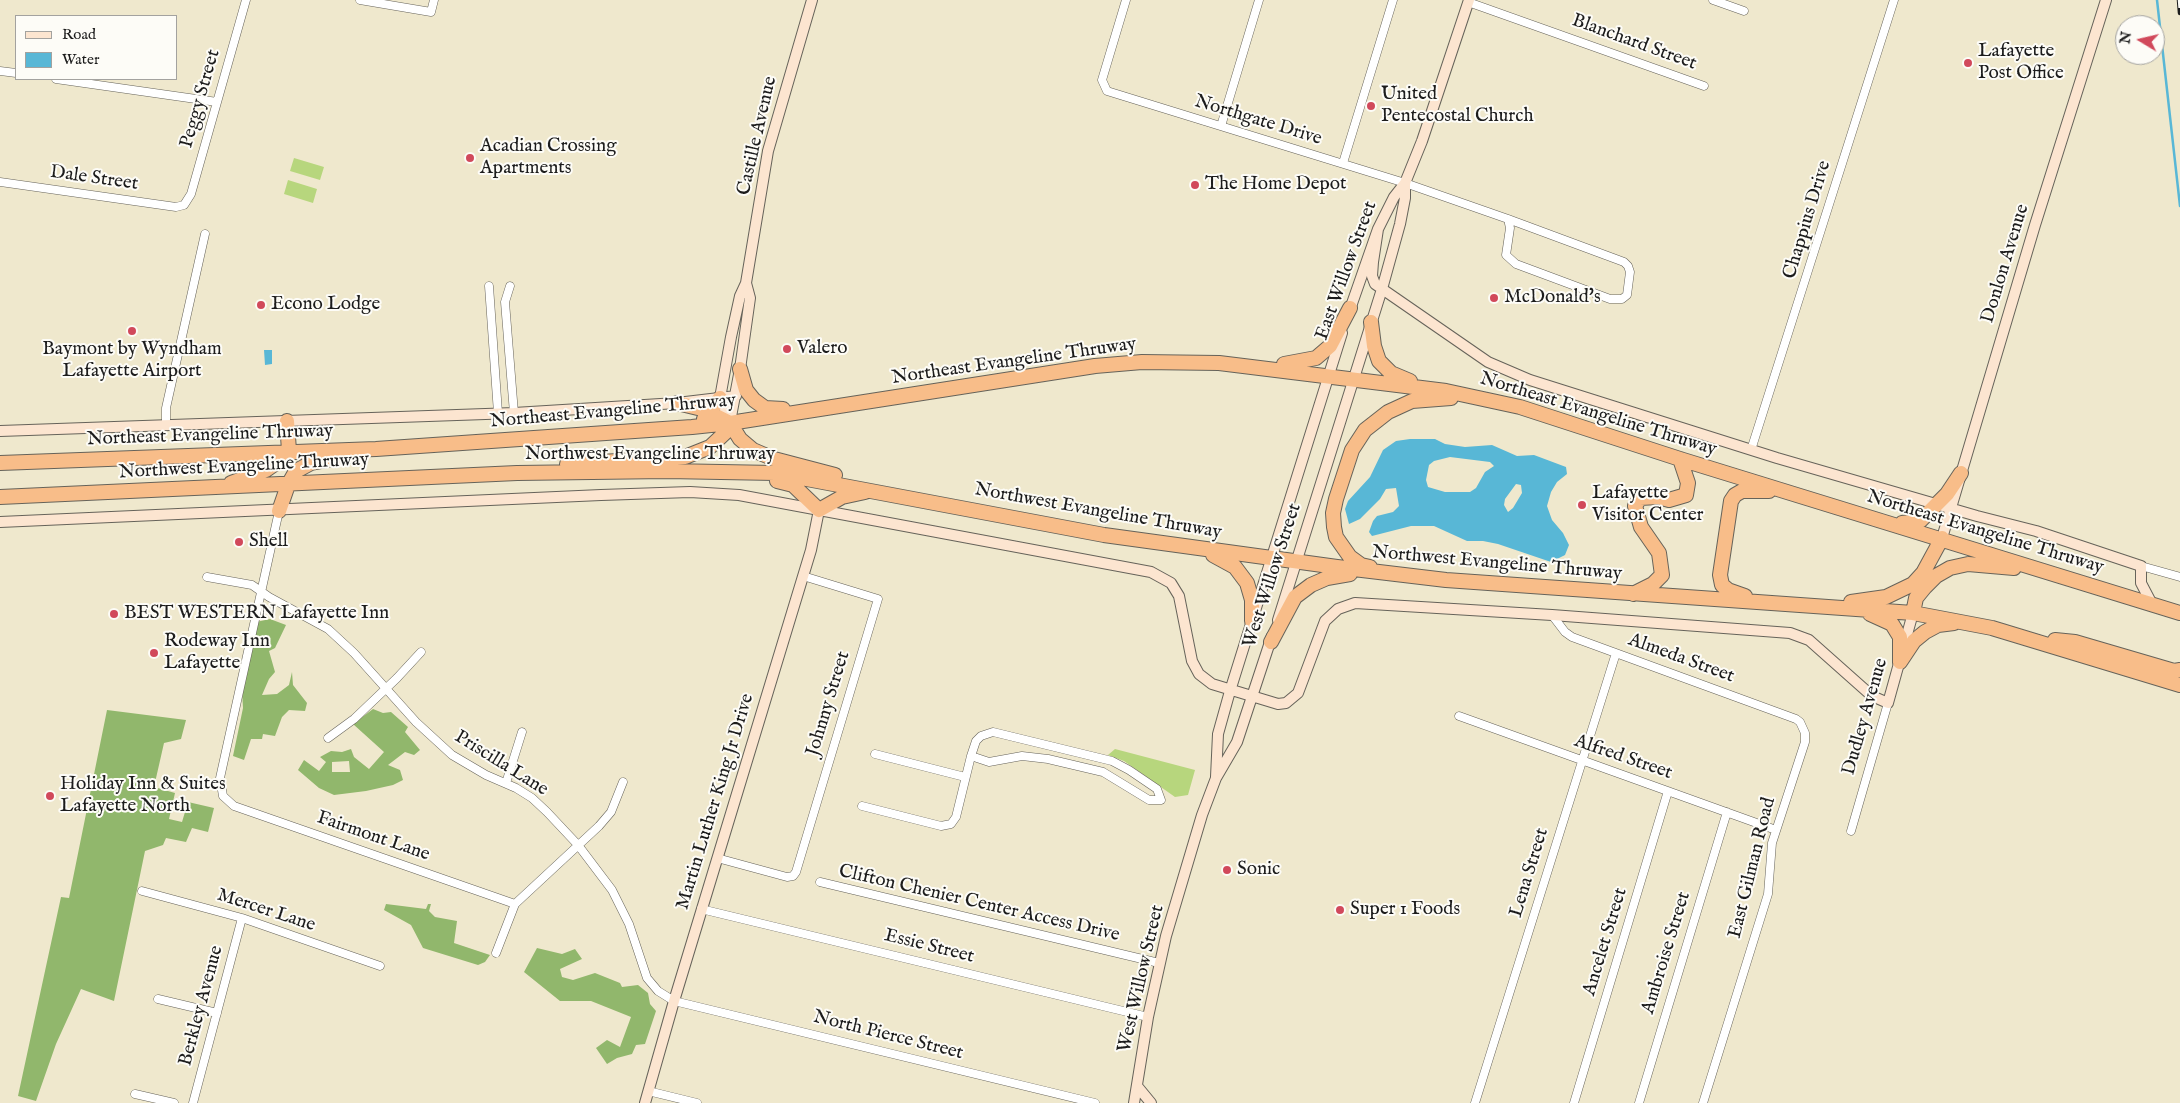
<!DOCTYPE html>
<style>
body{margin:0}
#map{position:relative;width:2180px;height:1103px;overflow:hidden;background:#efe8cd;font-family:"IM FELL English",serif}
canvas{display:block}
.legend{position:absolute;left:15px;top:15px;width:162px;height:65px;box-sizing:border-box;background:#fdfcf7;border:1px solid #a3a29f;margin:0;padding:6px 9px;list-style:none;font-size:15px;color:#1c1c1c}
.legend li{display:flex;align-items:center;gap:10px;height:25px}
.legend b{width:25px;border:1px solid #a3a29f}
.north{position:absolute;left:2115px;top:15px;width:50px;height:50px;box-sizing:border-box;background:#fdfcf7;border:1px solid #a3a29f;border-radius:50%;rotate:279deg;font-size:14px;font-weight:700;line-height:20px;text-align:center;color:#1c1c1c}
.north::after{content:'';display:block;margin:auto;width:18px;height:22px;background:#d1495b;clip-path:polygon(50% 0,100% 100%,50% 72%,0 100%)}
</style>
<div id="map">
<canvas width="2180" height="1103"></canvas>
<ul class="legend">
<li><b style="height:6px;background:#fce5d0"></b>Road</li>
<li><b style="height:14px;background:#58b7d6"></b>Water</li>
</ul>
<div class="north">N</div>
</div>
<script>
const ctx = document.querySelector('canvas').getContext('2d');
ctx.lineJoin = 'round';
function fill(path, color) { ctx.fillStyle = color; ctx.fill(path, 'evenodd'); }
const poly = rows => new Path2D(rows.map(r => 'M' + r).join(''));
function stroke(path, color, width, dash) { ctx.strokeStyle = color; ctx.lineWidth = width; ctx.lineCap = dash ? 'butt' : 'round'; ctx.setLineDash(dash || []); ctx.stroke(path); }
function drawText(font, color, halo, rows, align = 'center') {
  ctx.font = font + ' "IM FELL English",serif'; ctx.lineWidth = 4; ctx.setLineDash([]); ctx.textBaseline = 'middle'; ctx.strokeStyle = halo; ctx.fillStyle = color; for (const [text, x, y, turn = 0] of rows) {
    ctx.save(); ctx.translate(x, y); ctx.rotate((+turn || 0) * Math.PI / 180); ctx.textAlign = isNaN(turn) ? turn : align; if (halo) ctx.strokeText(text, 0, 0); ctx.fillText(text, 0, 0); ctx.restore();
  }
}
fill(poly([
 [294,158,324,167,320,180,290,171],
 [288,180,317,189,313,203,284,194],
 [1115,749,1195,770,1188,795,1175,797,1124,761,1108,755]
]), '#b7d67d');
fill(poly([
 [270,619,286,625,275,648,269,651,275,672,269,679,262,695,277,694,289,685,292,672,293,685,307,703,305,711,289,710,282,717,275,736,263,734,262,739,251,739,244,760,233,756,243,708,242,691,256,622],
 [373,709,383,713,391,712,408,727,405,732,420,750,414,755,405,752,388,765,400,770,403,780,393,785,366,791,334,795,319,788,298,770,304,760,319,771,326,762,320,757,331,751,342,752,351,749,354,757,369,769,384,752,353,724],
 [349,761,350,772,332,772,332,762],
 [107,710,186,720,181,739,164,743,154,787,175,793,169,819,182,822,188,802,214,808,208,832,192,828,186,842,166,838,163,845,145,851,114,1001,81,989,56,1044,36,1101,18,1096,61,897,69,898],
 [386,904,426,909,428,904,431,904,429,911,435,917,457,921,454,943,490,955,485,962,478,965,423,948,411,925,384,910],
 [537,948,562,954,575,949,582,959,560,969,562,977,573,980,595,973,620,983,622,987,638,985,648,993,650,1004,656,1011,645,1044,636,1045,632,1054,617,1058,607,1064,596,1048,607,1040,620,1047,631,1017,591,1001,560,1001,524,972]
]), '#91b76c');
fill(poly([
 [264,350,272,350,272,364,265,365],
 [1410,439,1435,439,1445,444,1465,447,1492,445,1517,456,1534,455,1566,467,1567,474,1557,482,1551,492,1547,506,1552,520,1563,533,1569,545,1565,555,1551,562,1498,544,1483,541,1467,541,1434,526,1411,526,1372,536,1369,532,1373,521,1377,516,1393,512,1399,506,1396,488,1386,489,1380,499,1360,519,1349,524,1345,509,1348,501,1370,477,1383,450,1396,441],
 [1450,457,1490,462,1494,466,1485,472,1476,488,1470,492,1445,492,1428,487,1426,480,1429,465,1434,461],
 [1516,484,1521,485,1522,493,1513,508,1508,512,1504,505,1505,499]
]), '#58b7d6');
stroke(poly([
 [2157,0,2180,206]
]), '#58b7d6', 2.5);
const street = poly([
 [360,0,431,12,434,0],
 [1126,0,1102,80,1107,91,1405,183,1508,219],
 [1713,0,1744,11],
 [1468,2,1704,86],
 [0,71,16,73],
 [56,79,217,102],
 [1221,126,1259,0],
 [1343,163,1393,0],
 [0,182,176,207,184,205,191,194,246,0],
 [1508,219,1624,262,1628,266,1630,272,1627,295,1622,299,1610,299,1516,264,1506,255,1510,228,1508,219],
 [489,286,498,413],
 [510,286,505,302,514,413],
 [166,424,166,408,205,234],
 [1751,450,1894,0],
 [279,511,220,778,223,796,234,806,515,904],
 [2141,566,2180,577],
 [207,577,252,585,269,597,328,629,354,653,416,722,452,755,486,775,516,788,532,798,547,812,578,845,612,890,629,924,647,978,658,991,674,1001,1095,1103],
 [1552,615,1565,632,1572,637,1796,719,1800,722,1805,733,1805,742,1772,843,1768,894,1703,1103],
 [1459,716,1776,830],
 [328,738,354,719,397,678,421,652],
 [875,754,965,777],
 [506,783,522,732],
 [862,806,941,826,951,824,956,817,971,756,976,741,981,736,993,732,1112,761,1129,770,1157,789,1161,800,1149,800,1103,772,1048,759,1022,756,989,762,971,756],
 [1851,831,1888,703],
 [717,858,787,877,793,876,796,872,878,599,803,576],
 [820,882,1159,963],
 [142,891,242,918,380,966],
 [701,909,1148,1017],
 [496,953,515,904,599,826,611,812,623,782],
 [158,999,217,1013],
 [648,1091,697,1103],
 [135,1094,174,1103],
 [193,1103,242,918],
 [1475,1103,1616,653],
 [1574,1103,1668,791],
 [1639,1103,1727,812]
]);
const secondary = poly([
 [1378,229,1373,262,1372,276,1375,284,1488,362,1530,380,1777,458,1977,516,2036,531,2141,566,2141,583,2152,604],
 [1348,315,1378,229,1394,197,1405,183,1422,141,1469,0],
 [730,422,740,369,750,298,746,283],
 [730,423,720,398,731,337,740,296,746,283,768,151,812,0],
 [0,431,514,413,677,403,736,396],
 [0,522,601,495,690,492,739,495,1151,572,1171,583,1179,596,1192,661,1199,674,1212,684,1278,704,1286,703,1298,693,1325,621,1338,609,1355,603,1552,615,1790,633,1809,640,1872,696,1888,703,1913,613],
 [1942,538,2035,225,2106,0],
 [1278,620,1382,289,1400,224,1405,198,1405,183],
 [1216,777,1218,734,1230,691,1342,333],
 [1137,1086,1151,1103],
 [645,1103,674,1001,811,550,819,510],
 [1134,1103,1148,1017,1166,936,1202,815,1216,778,1237,742,1272,636]
]);
const highway = poly([
 [1371,322,1374,346,1379,361,1391,373,1410,381],
 [1284,364,1316,358,1330,346,1350,308],
 [740,369,746,390,754,400,765,408,783,409],
 [677,403,702,409,730,423,740,439,753,450,774,459,835,475],
 [704,419,720,398],
 [0,463,376,449,692,427,730,423,1095,366,1142,362,1219,363,1446,391,1520,407,1680,459,2180,613],
 [567,464,685,457,710,447,727,431,730,423],
 [777,481,793,485,819,510,842,497,865,492],
 [231,483,266,470,282,459,289,451,287,421],
 [0,497,517,473,667,471,775,473,1104,535,1337,567,1446,580,1913,613,1992,628,2180,685],
 [279,511,288,485,296,471,311,463,349,456],
 [1902,523,1920,521,1947,494,1961,473],
 [1213,555,1235,567,1247,583,1252,600,1252,621],
 [1370,567,1361,565,1350,557,1336,537,1334,527,1333,513,1336,499,1352,450,1365,430,1388,412,1412,401,1451,398],
 [1633,594,1653,584,1662,575,1659,553,1641,527,1635,506,1640,498,1658,497,1669,500,1686,495,1688,483,1680,459],
 [1745,596,1728,590,1722,585,1720,575,1731,501,1735,495,1742,491,1769,491],
 [1851,602,1886,597,1913,584,1923,573,1942,538],
 [1913,613,1916,598,1925,587,1936,576,1950,568,1968,564,2014,568],
 [1870,614,1892,624,1900,637,1900,662],
 [2055,640,2075,642,2174,671,2180,670],
 [1271,642,1295,597,1311,585,1327,578,1350,574],
 [1900,662,1914,641,1925,632,1938,625,1954,623]
]);
stroke(street, '#66635a', 9);
stroke(secondary, '#66635a', 12);
stroke(highway, '#66635a', 16);
stroke(street, '#fff', 8);
stroke(secondary, '#fce5d0', 10);
stroke(highway, '#f8bd89', 14);
const rail = poly([
 [2179,0,2180,13]
]);
stroke(rail, '#1c1c1c', 4.5);
stroke(rail, '#fdfcf7', 2.5, [8]);
for (const [x, y, r, color] of [
 [1968,63,5,"#d1495b"],
 [1371,106,5,"#d1495b"],
 [470,158,5,"#d1495b"],
 [1195,185,5,"#d1495b"],
 [1494,298,5,"#d1495b"],
 [261,305,5,"#d1495b"],
 [132,331,5,"#d1495b"],
 [787,349,5,"#d1495b"],
 [1582,505,5,"#d1495b"],
 [239,542,5,"#d1495b"],
 [114,614,5,"#d1495b"],
 [154,653,5,"#d1495b"],
 [50,796,5,"#d1495b"],
 [1227,870,5,"#d1495b"],
 [1340,910,5,"#d1495b"]
]) { const dot = new Path2D(); dot.arc(x, y, r, 0, 2 * Math.PI); ctx.fillStyle = color; ctx.fill(dot); stroke(dot, '#fdfcf7', 2); }
drawText('19px', '#1c1c1c', '#fdfcf7', [
 ["Blanchard Street",1634,43,20],
 ["Peggy Street",201,99,-74],
 ["Northgate Drive",1258,121,17],
 ["Castille Avenue",758,136,-77],
 ["Dale Street",94,179,8],
 ["Chappius Drive",1808,220,-73],
 ["Donlon Avenue",2006,264,-73],
 ["East Willow Street",1347,271,-70],
 ["Northeast Evangeline Thruway",1014,362,-8],
 ["Northeast Evangeline Thruway",613,412,-5],
 ["Northeast Evangeline Thruway",1598,415,17],
 ["Northeast Evangeline Thruway",210,436,-2],
 ["Northwest Evangeline Thruway",650,455],
 ["Northwest Evangeline Thruway",244,467,-3],
 ["Northwest Evangeline Thruway",1098,512,10],
 ["Northeast Evangeline Thruway",1985,533,17],
 ["Northwest Evangeline Thruway",1497,564,5],
 ["West Willow Street",1273,576,-72],
 ["Almeda Street",1681,659,20],
 ["Johnny Street",829,704,-73],
 ["Dudley Avenue",1866,717,-74],
 ["Alfred Street",1623,758,19],
 ["Priscilla Lane",501,764,32],
 ["Martin Luther King Jr Drive",716,802,-73],
 ["Fairmont Lane",373,837,19],
 ["East Gilman Road",1753,868,-76],
 ["Lena Street",1530,873,-73],
 ["Clifton Chenier Center Access Drive",979,904,13],
 ["Mercer Lane",266,911,18],
 ["Ancelet Street",1606,942,-73],
 ["Essie Street",929,947,14],
 ["Ambroise Street",1667,953,-73],
 ["West Willow Street",1142,979,-77],
 ["Berkley Avenue",202,1006,-75],
 ["North Pierce Street",888,1036,14]
]);
drawText('19px', '#1c1c1c', '#fdfcf7', [
 ["Lafayette",1978,52],
 ["Post Office",1978,74],
 ["United",1381,95],
 ["Pentecostal Church",1381,117],
 ["Acadian Crossing",480,147],
 ["Apartments",480,169],
 ["The Home Depot",1205,185],
 ["McDonald's",1504,298],
 ["Econo Lodge",271,305],
 ["Valero",797,349],
 ["Baymont by Wyndham",132,350,"center"],
 ["Lafayette Airport",132,372,"center"],
 ["Lafayette",1592,494],
 ["Visitor Center",1592,516],
 ["Shell",249,542],
 ["BEST WESTERN Lafayette Inn",124,614],
 ["Rodeway Inn",164,642],
 ["Lafayette",164,664],
 ["Holiday Inn & Suites",60,785],
 ["Lafayette North",60,807],
 ["Sonic",1237,870],
 ["Super 1 Foods",1350,910]
], 'left');
</script>
